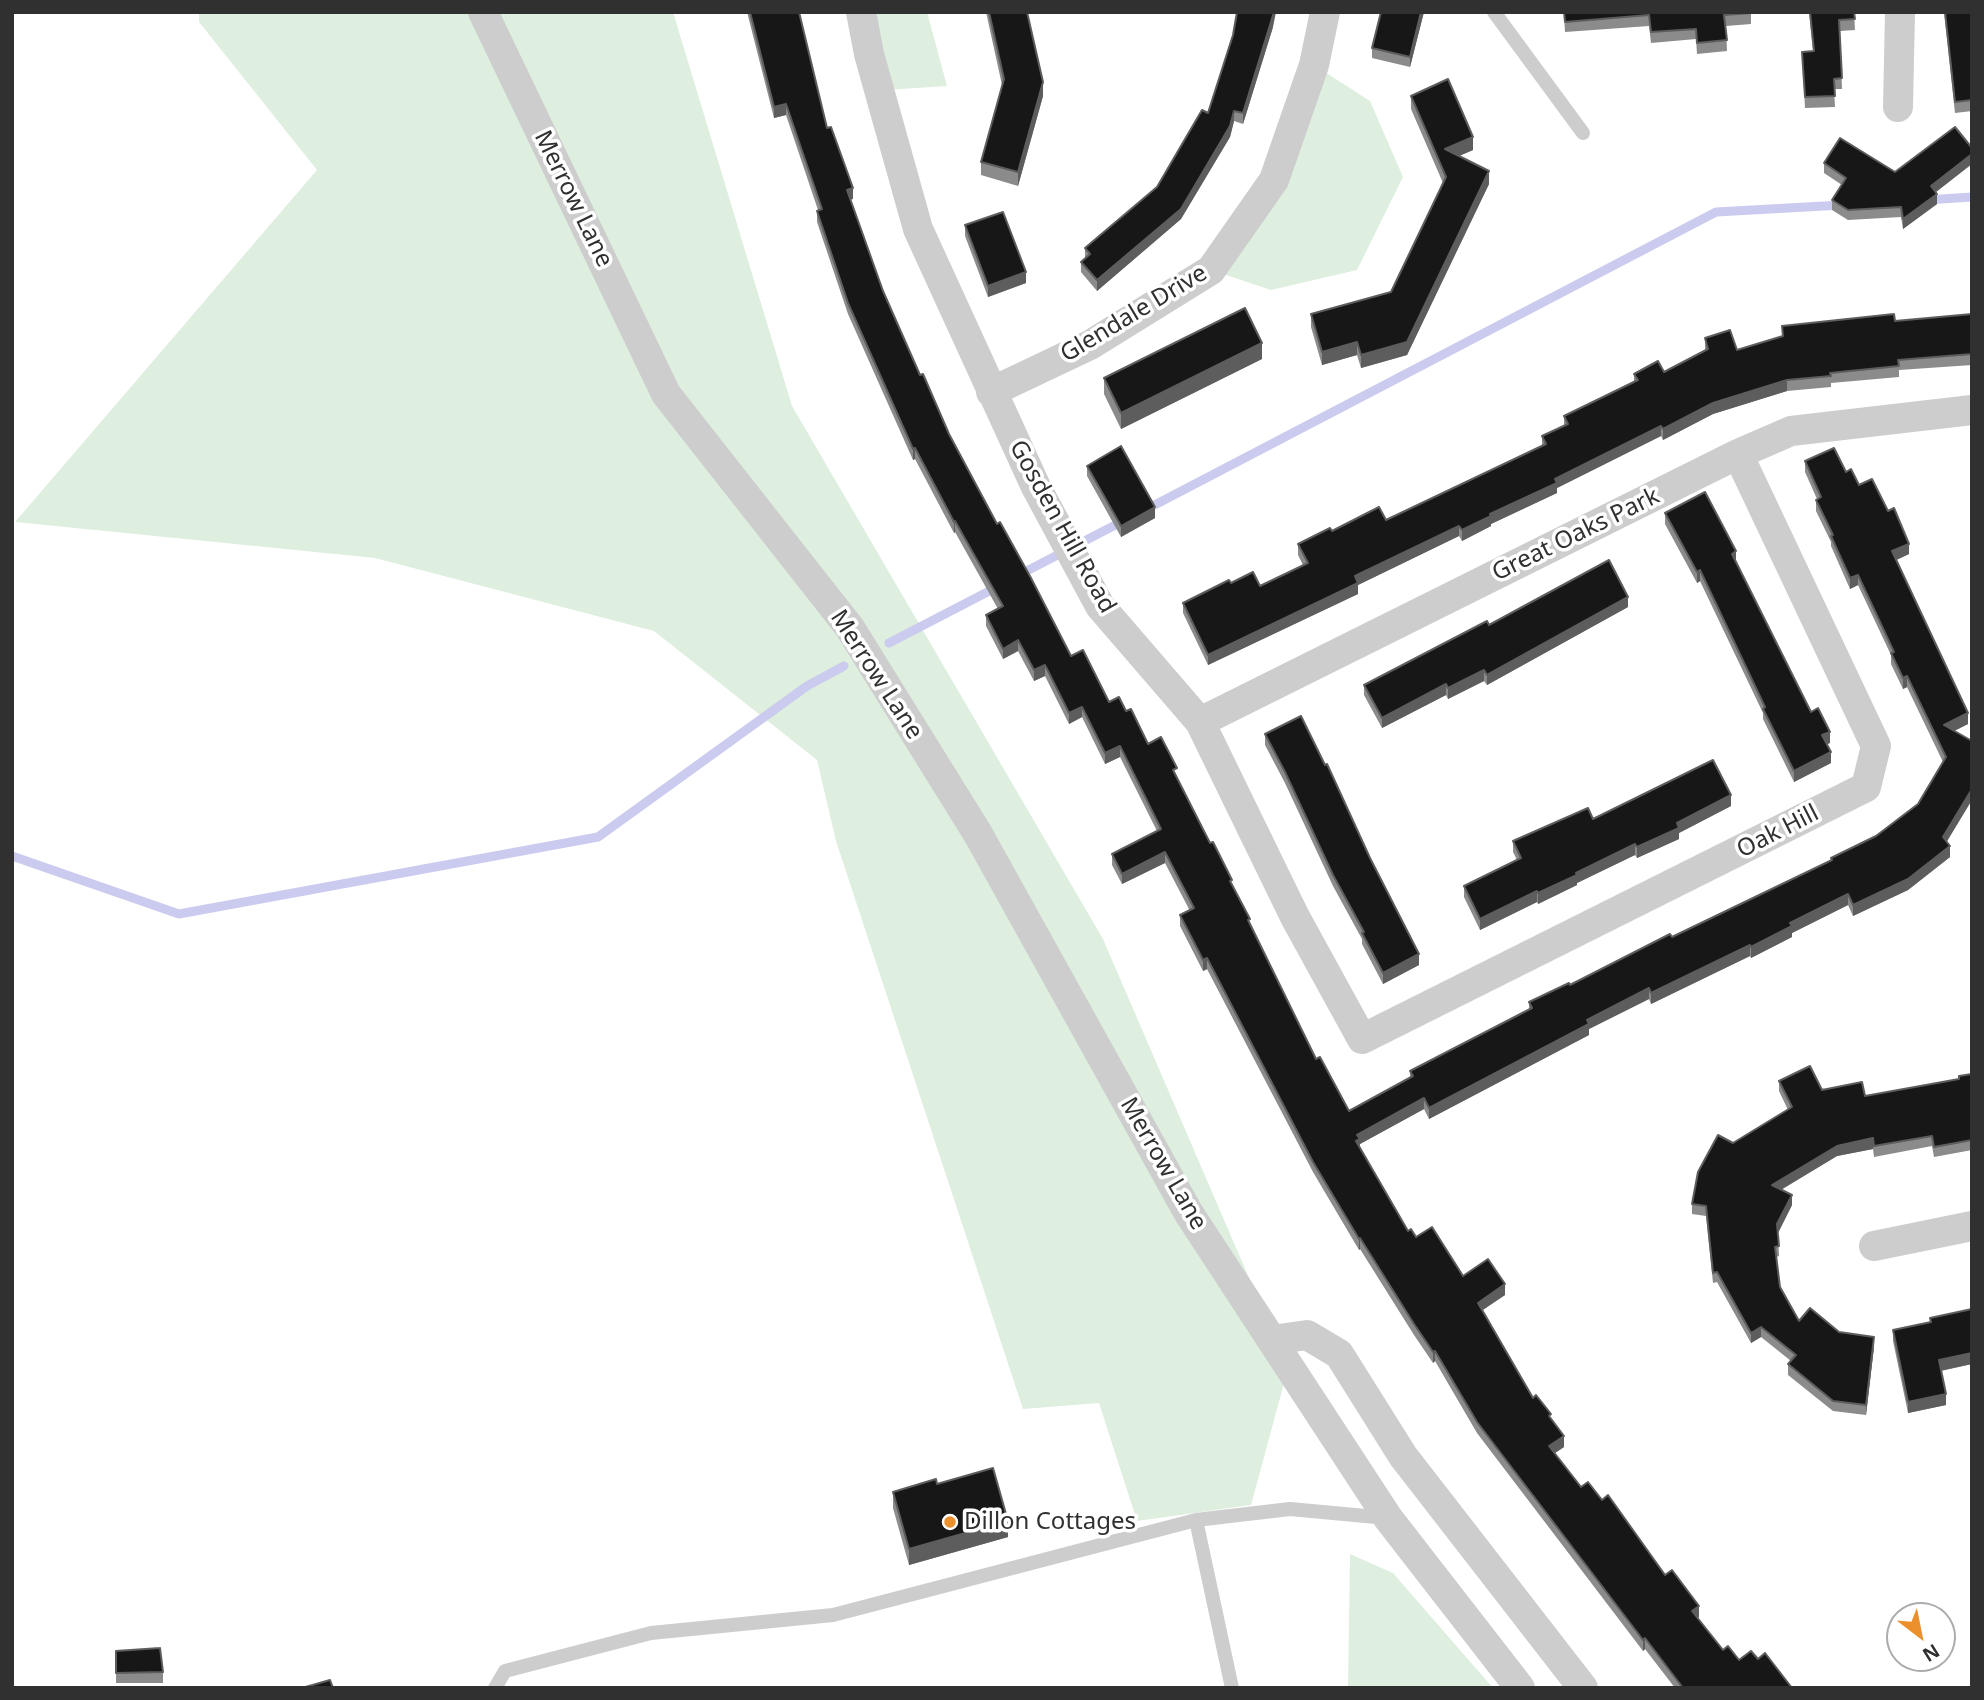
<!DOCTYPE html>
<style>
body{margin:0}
#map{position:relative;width:1984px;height:1700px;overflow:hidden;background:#fff;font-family:"Noto Sans",sans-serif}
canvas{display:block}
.frame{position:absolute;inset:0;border:14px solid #303030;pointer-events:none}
.north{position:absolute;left:1886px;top:1602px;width:70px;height:70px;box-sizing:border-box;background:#fff;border:2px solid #acacac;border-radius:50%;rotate:148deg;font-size:19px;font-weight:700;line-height:28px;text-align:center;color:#303030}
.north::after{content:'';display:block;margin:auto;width:24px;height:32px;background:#ec902e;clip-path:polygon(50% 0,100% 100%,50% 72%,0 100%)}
</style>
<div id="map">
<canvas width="1984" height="1700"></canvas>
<div class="frame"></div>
<div class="north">N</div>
</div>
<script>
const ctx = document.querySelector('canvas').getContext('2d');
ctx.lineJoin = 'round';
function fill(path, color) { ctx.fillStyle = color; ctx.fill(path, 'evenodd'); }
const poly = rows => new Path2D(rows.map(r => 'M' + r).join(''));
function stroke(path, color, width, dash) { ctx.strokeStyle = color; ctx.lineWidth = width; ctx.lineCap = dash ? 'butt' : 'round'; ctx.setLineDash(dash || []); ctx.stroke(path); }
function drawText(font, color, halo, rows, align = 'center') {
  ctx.font = font + ' "Noto Sans",sans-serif'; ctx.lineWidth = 7; ctx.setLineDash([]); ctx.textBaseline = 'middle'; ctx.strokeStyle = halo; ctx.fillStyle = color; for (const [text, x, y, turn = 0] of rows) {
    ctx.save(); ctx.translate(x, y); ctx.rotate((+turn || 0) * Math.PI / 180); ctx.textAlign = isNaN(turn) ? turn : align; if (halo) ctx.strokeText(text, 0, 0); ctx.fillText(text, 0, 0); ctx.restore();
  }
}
fill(poly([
 [199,12,673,12,792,406,1103,939,1259,1301,1286,1376,1251,1505,1137,1521,1099,1403,1023,1409,836,841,817,760,654,631,375,558,15,522,317,170,199,22],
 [867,12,927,12,947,86,886,90],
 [1314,65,1370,101,1403,177,1357,270,1271,290,1211,270,1274,180],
 [1350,1554,1393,1573,1493,1688,1348,1688]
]), '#deeedf');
stroke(poly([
 [1926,200,1972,197],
 [1145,510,1716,212,1842,205],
 [1017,576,1123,521],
 [889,643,999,586],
 [12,856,179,914,598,837,807,686,844,666]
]), '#cacbee', 9);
stroke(poly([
 [1494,12,1583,133],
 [1196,1520,1232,1688],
 [495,1688,505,1671,651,1633,833,1615,1196,1520,1290,1509,1387,1518]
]), '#cdcdcd', 14);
stroke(poly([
 [483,12,666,394,850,628,978,834,1188,1212,1388,1518,1520,1688],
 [861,12,869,54,918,229,1036,487,1100,606,1200,722,1295,917,1362,1039,1866,787,1876,746,1738,454],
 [1898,107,1900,12],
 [991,392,1090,345,1211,270,1274,180,1314,65,1325,12],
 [1200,722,1738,454,1791,431,1972,410],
 [1874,1246,1972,1226],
 [1272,1340,1307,1335,1339,1354,1403,1456,1583,1688]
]), '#cdcdcd', 30);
fill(poly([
 [747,12,799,12,827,128,853,199,850,199,883,291,920,375,949,434,997,524,1071,656,1109,702,1126,711,1148,744,1177,777,1210,843,1232,885,1316,1059,1349,1111,1410,1078,1410,1071,1529,1009,1529,1002,1570,985,1831,860,1831,858,1876,836,1918,804,1943,762,1907,687,1903,689,1891,664,1891,655,1858,585,1850,589,1831,546,1831,542,1816,511,1816,500,1817,499,1805,472,1805,461,1846,472,1859,485,1909,554,1896,560,1968,724,1954,731,1947,842,1950,857,1908,890,1853,916,1848,905,1792,933,1792,937,1751,958,1750,956,1651,1004,1649,999,1589,1029,1589,1035,1429,1119,1424,1109,1360,1144,1360,1147,1408,1231,1463,1276,1505,1295,1483,1310,1533,1398,1551,1419,1564,1447,1555,1453,1581,1487,1665,1575,1699,1617,1697,1618,1723,1650,1739,1660,1758,1659,1792,1688,1675,1688,1645,1649,1643,1651,1477,1433,1435,1361,1433,1363,1414,1335,1360,1249,1359,1250,1313,1172,1207,969,1203,971,1180,926,1180,915,1190,911,1165,863,1122,884,1112,865,1112,854,1157,831,1120,757,1105,764,1082,717,1069,724,1045,676,1034,681,1018,651,1003,659,986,626,986,615,998,609,955,532,954,533,915,459,913,460,848,314,817,222,817,211,818,210,786,115,774,118],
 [986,12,1027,12,1043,96,1018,186,981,175,981,162,1002,85],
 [1381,12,1424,12,1410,67,1372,58,1372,48],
 [1564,12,1751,12,1751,24,1726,26,1727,51,1697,54,1696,39,1651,43,1649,26,1565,32],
 [1809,12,1854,12,1855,30,1840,31,1842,89,1834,89,1835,107,1805,108,1802,52,1813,51],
 [1944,12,1972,12,1972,111,1955,113],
 [1273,27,1243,124,1234,121,1230,137,1181,219,1097,291,1081,272,1081,262,1085,258,1085,248,1157,187,1208,113],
 [1411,96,1473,150,1459,156,1489,184,1407,355,1361,368,1357,355,1322,365,1311,327,1311,314,1391,292,1443,183,1411,109],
 [1824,163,1895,172,1936,192,1937,204,1903,229,1901,217,1848,220,1832,210,1832,200,1842,185,1824,173],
 [965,225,1026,283,988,297,965,236],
 [1972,314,1972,365,1899,370,1899,377,1831,383,1831,387,1787,391,1713,414,1663,440,1661,436,1557,488,1557,493,1491,524,1491,526,1462,541,1459,536,1358,585,1358,594,1208,665,1183,613,1183,603,1231,583,1260,586,1303,565,1298,555,1298,544,1332,531,1386,520,1542,446,1542,436,1564,425,1564,416,1634,381,1634,374,1664,372,1705,350,1705,338,1737,350,1782,336,1782,326,1895,321],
 [1262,359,1121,429,1104,394,1104,378],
 [1087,466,1155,518,1121,537,1087,476],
 [1665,513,1736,562,1811,712,1830,743,1827,744,1831,763,1794,782,1763,719,1763,713,1700,581,1697,583,1665,524],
 [1628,607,1487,685,1484,681,1448,699,1446,695,1382,728,1364,695,1364,685,1489,625],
 [1265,734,1370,858,1419,965,1383,984,1362,944,1362,939,1333,886,1285,783,1265,745],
 [1731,806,1679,833,1679,839,1637,858,1635,855,1577,883,1577,885,1538,904,1537,902,1480,930,1464,897,1464,886,1517,860,1513,852,1513,841,1593,819],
 [1972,1074,1972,1150,1934,1157,1932,1146,1874,1157,1873,1149,1837,1156,1781,1190,1792,1205,1778,1233,1779,1256,1776,1257,1780,1287,1799,1321,1839,1332,1874,1347,1866,1415,1833,1411,1788,1375,1788,1364,1791,1361,1761,1337,1751,1343,1717,1282,1713,1283,1706,1216,1692,1214,1692,1204,1788,1110,1779,1091,1779,1081,1865,1096,1959,1079],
 [1972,1309,1972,1364,1941,1371,1946,1405,1908,1413,1893,1341,1893,1330,1930,1322,1930,1318],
 [937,1484,1008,1537,909,1565,893,1508,893,1492],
 [116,1651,163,1672,163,1683,116,1683]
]), '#8b8b8b');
fill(poly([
 [1274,12,1276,12,1273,27,1243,124,1243,113],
 [1421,12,1424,12,1410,67,1410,57],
 [1043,82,1043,96,1018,186,1018,172],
 [786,104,786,115,774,118,774,107],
 [1234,111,1234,121,1230,137,1181,219,1097,291,1097,280],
 [1473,137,1473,150,1445,162,1445,149],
 [1972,154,1972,164,1931,196,1931,186],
 [1489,171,1489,184,1407,355,1361,368,1361,355],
 [853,188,853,199,847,201,847,190],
 [1937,194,1937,204,1903,229,1903,219],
 [1026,272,1026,283,988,297,988,286],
 [1357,342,1357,355,1322,365,1322,352],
 [1262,343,1262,359,1121,429,1121,413],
 [1787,380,1787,391,1713,414,1663,440,1663,429,1713,403],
 [1661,426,1661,436,1557,488,1557,493,1491,524,1491,526,1462,541,1462,530,1490,514,1555,479],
 [915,448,915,459,913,460,913,449],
 [1155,507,1155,518,1121,537,1121,526],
 [955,521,955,532,954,533,954,522],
 [1459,526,1459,536,1358,585,1358,594,1208,665,1208,655,1355,576],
 [1909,544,1909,554,1892,562,1892,551],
 [1736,551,1736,562,1732,554],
 [1700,570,1700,581,1697,583,1697,572],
 [1858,575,1858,585,1850,589,1850,578],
 [1628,597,1628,607,1487,685,1487,675],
 [1018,640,1018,651,1003,659,1003,649],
 [1045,665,1045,676,1034,681,1034,670],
 [1484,670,1484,681,1448,699,1448,688],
 [1907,676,1907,687,1903,689,1903,678],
 [1446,684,1446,695,1382,728,1382,718],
 [1082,707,1082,717,1069,724,1069,713],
 [1968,713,1968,724,1944,736,1944,725],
 [1830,732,1830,743,1822,746,1822,735],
 [1120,746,1120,757,1105,764,1105,753],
 [1831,752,1831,763,1794,782,1794,771],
 [1972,789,1972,800,1943,848,1943,837],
 [1731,795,1731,806,1679,833,1679,839,1637,858,1637,847,1677,823],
 [1635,844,1635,855,1577,883,1577,885,1538,904,1538,893,1576,873],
 [1950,846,1950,857,1908,890,1853,916,1853,905],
 [1165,852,1165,863,1122,884,1122,874],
 [1537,891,1537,902,1480,930,1480,919],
 [1848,894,1848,905,1792,933,1792,937,1751,958,1751,947,1790,923],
 [1750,945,1750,956,1651,1004,1651,993],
 [1419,954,1419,965,1383,984,1383,973],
 [1207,958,1207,969,1203,971,1203,960],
 [1649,988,1649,999,1589,1029,1589,1035,1429,1119,1429,1108,1587,1020],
 [1424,1098,1424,1109,1360,1144,1360,1150,1356,1141,1357,1135],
 [1873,1138,1873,1149,1837,1156,1772,1195,1772,1185,1837,1146],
 [1792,1195,1792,1205,1777,1235,1777,1224],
 [1360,1238,1360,1249,1359,1250,1359,1239],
 [1505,1284,1505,1295,1478,1313,1478,1303],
 [1761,1327,1761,1337,1751,1343,1751,1333],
 [1874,1337,1874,1347,1866,1415,1866,1405],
 [1435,1351,1435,1361,1433,1363,1433,1352],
 [1972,1353,1972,1364,1939,1371,1939,1360],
 [1946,1394,1946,1405,1908,1413,1908,1402],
 [1564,1436,1564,1447,1549,1457,1549,1446],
 [1008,1521,1008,1537,909,1565,909,1549],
 [1699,1606,1699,1617,1692,1622,1692,1611],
 [1645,1638,1645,1649,1643,1651,1643,1640]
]), '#5d5d5d');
const building = poly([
 [750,12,799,12,827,128,831,127,853,188,847,190,883,291,920,375,923,374,949,434,997,524,1000,522,1031,578,1071,656,1083,650,1109,702,1119,697,1126,711,1131,709,1148,744,1161,737,1177,768,1173,770,1210,843,1213,842,1232,880,1230,881,1250,919,1248,920,1316,1059,1320,1057,1349,1111,1413,1076,1410,1071,1532,1008,1529,1002,1569,983,1570,985,1670,934,1672,937,1832,860,1831,858,1876,836,1918,804,1946,757,1907,676,1903,678,1891,653,1894,652,1858,575,1850,578,1831,536,1833,535,1816,500,1821,497,1805,461,1834,448,1846,472,1851,469,1859,485,1872,479,1888,511,1894,508,1909,544,1892,551,1968,713,1944,725,1972,741,1972,789,1943,837,1950,846,1908,879,1853,905,1848,894,1790,923,1792,926,1751,947,1750,945,1651,993,1649,988,1587,1020,1589,1024,1429,1108,1424,1098,1357,1135,1360,1139,1356,1141,1408,1231,1411,1229,1416,1237,1432,1227,1463,1276,1488,1259,1505,1284,1478,1303,1533,1398,1536,1395,1551,1414,1549,1416,1564,1436,1549,1446,1581,1487,1588,1482,1602,1500,1608,1495,1665,1575,1672,1570,1699,1606,1692,1611,1723,1650,1728,1646,1739,1660,1751,1651,1758,1659,1765,1653,1792,1688,1683,1688,1645,1638,1643,1640,1477,1422,1435,1351,1433,1352,1414,1324,1360,1238,1359,1239,1313,1162,1207,958,1203,960,1180,915,1194,908,1165,852,1122,874,1112,854,1161,829,1120,746,1105,753,1082,707,1069,713,1045,665,1034,670,1018,640,1003,649,986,615,1003,606,955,521,954,522,915,448,913,449,848,303,817,211,822,209,786,104,774,107,750,12],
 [989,12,1027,12,1043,82,1018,172,981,162,1004,79,989,12],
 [1237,12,1274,12,1243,113,1234,111,1230,126,1181,209,1097,280,1081,262,1090,254,1085,248,1157,187,1202,110,1208,113,1233,35,1237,12],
 [1381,12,1421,12,1410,57,1372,48,1381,12],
 [1564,12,1751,12,1751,13,1724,15,1727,40,1697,43,1696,29,1651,32,1649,15,1565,22,1564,12],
 [1810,12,1854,12,1855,19,1839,20,1842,78,1834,79,1835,96,1805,97,1802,52,1814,51,1810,12],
 [1945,12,1972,12,1972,100,1955,102,1945,12],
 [1448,79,1473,137,1445,149,1489,171,1407,342,1361,355,1357,342,1322,352,1311,314,1391,292,1446,177,1411,96,1448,79],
 [1955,127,1972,148,1972,154,1931,186,1937,194,1903,219,1901,207,1848,210,1832,200,1846,178,1824,163,1840,138,1895,172,1955,127],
 [1003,212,1026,272,988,286,965,225,1003,212],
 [1245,308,1262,343,1121,413,1104,378,1245,308],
 [1894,314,1895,321,1972,314,1972,354,1898,360,1899,366,1830,373,1831,376,1787,380,1713,403,1663,429,1661,426,1555,479,1557,483,1490,514,1491,516,1462,530,1459,526,1355,576,1358,583,1208,655,1183,603,1229,580,1231,583,1253,572,1260,586,1308,563,1298,544,1330,528,1332,531,1379,507,1386,520,1546,444,1542,436,1568,424,1564,416,1638,380,1634,374,1658,361,1664,372,1708,349,1705,338,1730,330,1737,350,1783,336,1782,326,1894,314],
 [1121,446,1155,507,1121,526,1087,466,1121,446],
 [1705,492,1736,551,1732,554,1811,712,1818,708,1830,732,1822,735,1831,752,1794,771,1763,709,1765,707,1700,570,1697,572,1665,513,1705,492],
 [1609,560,1628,597,1487,675,1484,670,1448,688,1446,684,1382,718,1364,685,1487,621,1489,625,1609,560],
 [1301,716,1325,765,1327,764,1370,858,1419,954,1383,973,1362,933,1364,932,1333,875,1285,772,1265,734,1301,716],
 [1713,760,1731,795,1677,823,1679,828,1637,847,1635,844,1576,873,1577,875,1538,893,1537,891,1480,919,1464,886,1521,858,1513,841,1588,808,1593,819,1713,760],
 [1810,1066,1822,1090,1862,1082,1865,1096,1959,1079,1959,1076,1972,1074,1972,1140,1934,1147,1932,1136,1874,1146,1873,1138,1837,1146,1772,1185,1792,1195,1777,1224,1779,1246,1775,1247,1780,1287,1799,1321,1810,1308,1839,1332,1874,1337,1866,1405,1833,1401,1788,1364,1796,1355,1761,1327,1751,1333,1717,1272,1713,1273,1706,1206,1692,1204,1698,1172,1718,1135,1733,1143,1792,1107,1779,1081,1810,1066],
 [1972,1309,1972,1353,1939,1360,1946,1394,1908,1402,1893,1330,1931,1322,1930,1318,1972,1309],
 [993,1468,1008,1521,909,1549,893,1492,936,1479,937,1484,993,1468],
 [160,1648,163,1672,116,1673,116,1651,160,1648],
 [330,1680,333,1688,302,1688,330,1680]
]);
fill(building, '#171717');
stroke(building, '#5d5d5d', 2);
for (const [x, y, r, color] of [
 [950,1522,7,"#ec902e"]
]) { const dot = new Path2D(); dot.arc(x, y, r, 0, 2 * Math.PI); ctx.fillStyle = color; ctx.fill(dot); stroke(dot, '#fff', 2.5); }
drawText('24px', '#303030', '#fff', [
 ["Merrow Lane",573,199,64],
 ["Glendale Drive",1134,314,-31],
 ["Gosden Hill Road",1062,527,61],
 ["Great Oaks Park",1576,535,-26],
 ["Merrow Lane",876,675,57],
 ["Oak Hill",1778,832,-27],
 ["Merrow Lane",1163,1164,60]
]);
drawText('24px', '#303030', '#fff', [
 ["Dillon Cottages",964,1522]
], 'left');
</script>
